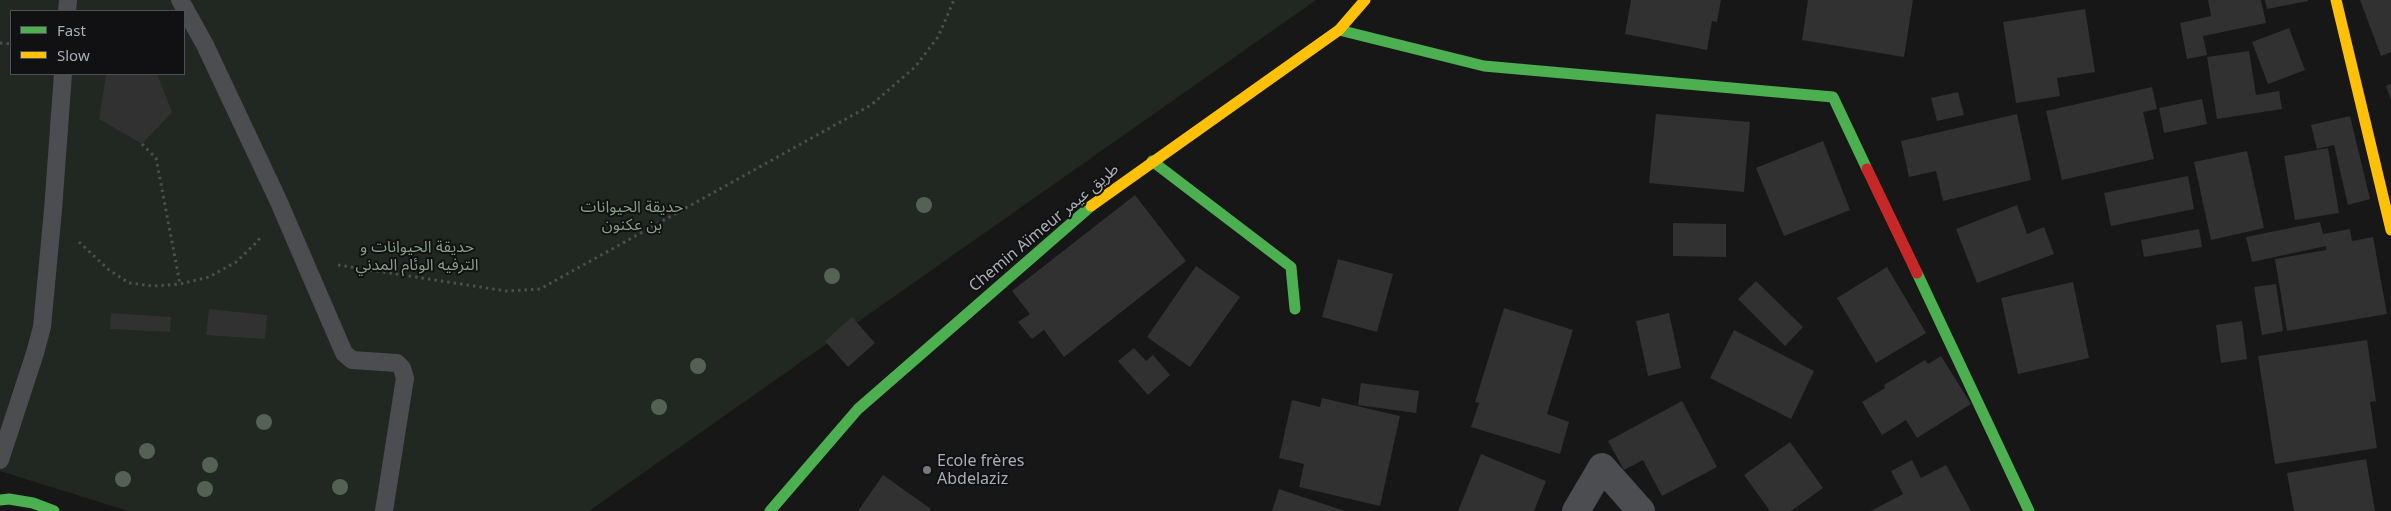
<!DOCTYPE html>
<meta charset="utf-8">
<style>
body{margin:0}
#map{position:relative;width:2391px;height:511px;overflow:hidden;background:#171717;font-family:"Noto Sans",sans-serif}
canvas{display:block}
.legend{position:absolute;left:10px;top:10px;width:175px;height:65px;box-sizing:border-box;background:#111113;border:1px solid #4e5054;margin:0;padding:6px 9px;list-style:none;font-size:15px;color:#aaaeb6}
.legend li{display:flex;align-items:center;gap:10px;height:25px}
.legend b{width:25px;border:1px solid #4e5054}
</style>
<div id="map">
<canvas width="2391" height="511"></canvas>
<ul class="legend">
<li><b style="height:6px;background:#4caf50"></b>Fast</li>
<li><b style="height:6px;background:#ffc107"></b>Slow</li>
</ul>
</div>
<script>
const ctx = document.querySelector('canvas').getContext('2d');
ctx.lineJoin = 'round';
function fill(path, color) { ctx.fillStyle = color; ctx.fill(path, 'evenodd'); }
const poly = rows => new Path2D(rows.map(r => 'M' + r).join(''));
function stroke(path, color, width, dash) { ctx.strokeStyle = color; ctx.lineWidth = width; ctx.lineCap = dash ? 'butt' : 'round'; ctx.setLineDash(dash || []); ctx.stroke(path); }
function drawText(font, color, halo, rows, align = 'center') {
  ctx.font = font + ' "Noto Sans","Noto Sans Arabic",sans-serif'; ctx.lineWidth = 4; ctx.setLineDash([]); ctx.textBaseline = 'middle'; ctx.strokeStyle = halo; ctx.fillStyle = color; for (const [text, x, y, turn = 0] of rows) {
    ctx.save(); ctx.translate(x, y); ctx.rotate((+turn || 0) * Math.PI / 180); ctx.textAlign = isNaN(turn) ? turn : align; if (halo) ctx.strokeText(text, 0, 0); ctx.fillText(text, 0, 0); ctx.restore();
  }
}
fill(poly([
 [0,0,1316,0,589,511,128,511,0,471],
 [11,11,184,11,184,74,11,74]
]), '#212721');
fill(poly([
 [1631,0,1721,0,1717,22,1712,21,1707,50,1625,34],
 [1808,0,1913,0,1904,57,1802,40],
 [2208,0,2261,0,2266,23,2203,36,2207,55,2187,59,2180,23,2211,16],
 [2265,0,2308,0,2308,1,2267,9],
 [2360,0,2391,0,2391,52,2381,56],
 [2085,9,2095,72,2057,78,2060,96,2016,103,2003,22],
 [2289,28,2305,70,2268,84,2252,42],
 [2249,51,2256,95,2279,91,2282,109,2217,119,2207,57],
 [106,74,157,74,172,112,142,144,99,119],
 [2391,84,2391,100,2386,86],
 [2152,87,2157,109,2143,112,2154,159,2062,180,2046,111],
 [1958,92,1964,115,1937,121,1931,98],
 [2202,99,2207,124,2164,133,2159,108],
 [1656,114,1750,122,1744,192,1649,183],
 [2017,114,2031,180,1943,201,1936,171,1909,177,1901,141],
 [2350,116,2370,199,2348,205,2334,145,2317,149,2311,125],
 [1823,141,1850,210,1784,236,1756,168],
 [2328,148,2339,213,2295,220,2284,156],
 [2247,151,2264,228,2211,240,2194,162],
 [2188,176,2194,209,2111,226,2104,193],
 [1135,195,1186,261,1064,357,1044,330,1032,339,1018,322,1030,314,1012,291],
 [2017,205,2027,234,2044,227,2054,254,1977,283,1956,229],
 [2320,222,2323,234,2350,229,2352,241,2373,237,2387,314,2287,331,2275,259,2326,250,2326,246,2252,262,2246,237],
 [1673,223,1726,224,1726,257,1673,256],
 [2199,229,2202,247,2144,257,2141,240],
 [1338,259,1393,274,1377,332,1322,317],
 [1196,266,1240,297,1190,367,1147,337],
 [1887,267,1926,333,1876,363,1837,298],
 [1756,281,1803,327,1785,346,1738,299],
 [2073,282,2089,358,2018,374,2001,298],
 [2276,284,2283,331,2262,335,2254,287],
 [1504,308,1573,330,1547,414,1569,422,1560,454,1471,427,1479,403,1475,402],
 [209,309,267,315,265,339,206,335],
 [111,313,171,317,170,332,110,329],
 [1669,313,1681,368,1648,376,1636,321],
 [852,317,875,343,848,367,825,341],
 [2242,321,2247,359,2221,363,2216,325],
 [1734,330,1814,371,1791,419,1710,378],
 [2367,340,2376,401,2370,402,2377,448,2275,464,2258,356],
 [1134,348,1146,361,1153,355,1170,375,1148,395,1118,361],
 [1941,356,1971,404,1917,438,1906,420,1882,435,1862,402,1885,388,1884,385,1925,360,1928,364],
 [1361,383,1419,391,1416,413,1358,405],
 [1322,398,1400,416,1380,506,1299,487,1304,464,1279,458,1292,400,1320,407],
 [1682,401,1717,467,1662,496,1643,460,1624,470,1608,441],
 [1790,442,1823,488,1791,511,1770,511,1744,475],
 [1481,454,1546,481,1534,511,1458,511],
 [2366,459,2375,511,2294,511,2287,473],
 [1912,460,1921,478,1946,465,1971,511,1871,511,1903,494,1891,471],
 [883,475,931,509,929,511,858,511],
 [1279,489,1345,511,1272,511]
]), '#313132');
stroke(poly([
 [0,43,11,44],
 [142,144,156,158,180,284],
 [79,242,109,270,129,283,153,286,180,284,209,277,236,262,258,241,261,236],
 [338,265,506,291,540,289,871,105,915,67,938,37,954,0]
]), '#4d4e50', 3, [2.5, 4]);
stroke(poly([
 [180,0,205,45,278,200,344,353,352,360,397,363,402,368,405,378,384,511],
 [67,11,68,0],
 [0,460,35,353,42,327,53,210,63,74]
]), '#4c4d50', 18);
stroke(poly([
 [1576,511,1602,467,1641,511]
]), '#4c4d50', 28);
stroke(poly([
 [1339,30,1484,66,1833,97,1867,169],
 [1152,161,1291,267,1295,309],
 [1917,273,2029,511],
 [0,500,9,499,33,503,54,511],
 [770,511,858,409,1091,206]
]), '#4caf50', 11);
stroke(poly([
 [2336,0,2391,230],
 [1091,206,1339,30,1365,0]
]), '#ffc107', 11);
stroke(poly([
 [1867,169,1917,273]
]), '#c62828', 11);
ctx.fillStyle = '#536252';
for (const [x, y] of [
 [924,205],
 [832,276],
 [698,366],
 [659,407],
 [264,422],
 [147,451],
 [210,465],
 [123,479],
 [340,487],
 [205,489]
]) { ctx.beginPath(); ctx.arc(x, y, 8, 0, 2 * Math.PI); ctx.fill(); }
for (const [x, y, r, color] of [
 [927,470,5,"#77797e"]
]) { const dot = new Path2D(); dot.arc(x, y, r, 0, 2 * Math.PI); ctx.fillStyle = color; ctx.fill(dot); stroke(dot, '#111113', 2); }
drawText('16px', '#849f83', '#111113', [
 ["حديقة الحيوانات",632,207],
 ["بن عكنون",632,225],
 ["حديقة الحيوانات و",417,247],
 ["الترفيه الوئام المدني",417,265]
]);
drawText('16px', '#aaaeb6', '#111113', [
 ["Chemin Aïmeur طريق عيمر",1044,228,-40]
]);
drawText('16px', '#aaaeb6', '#111113', [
 ["Ecole frères",937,461],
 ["Abdelaziz",937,479]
], 'left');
</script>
